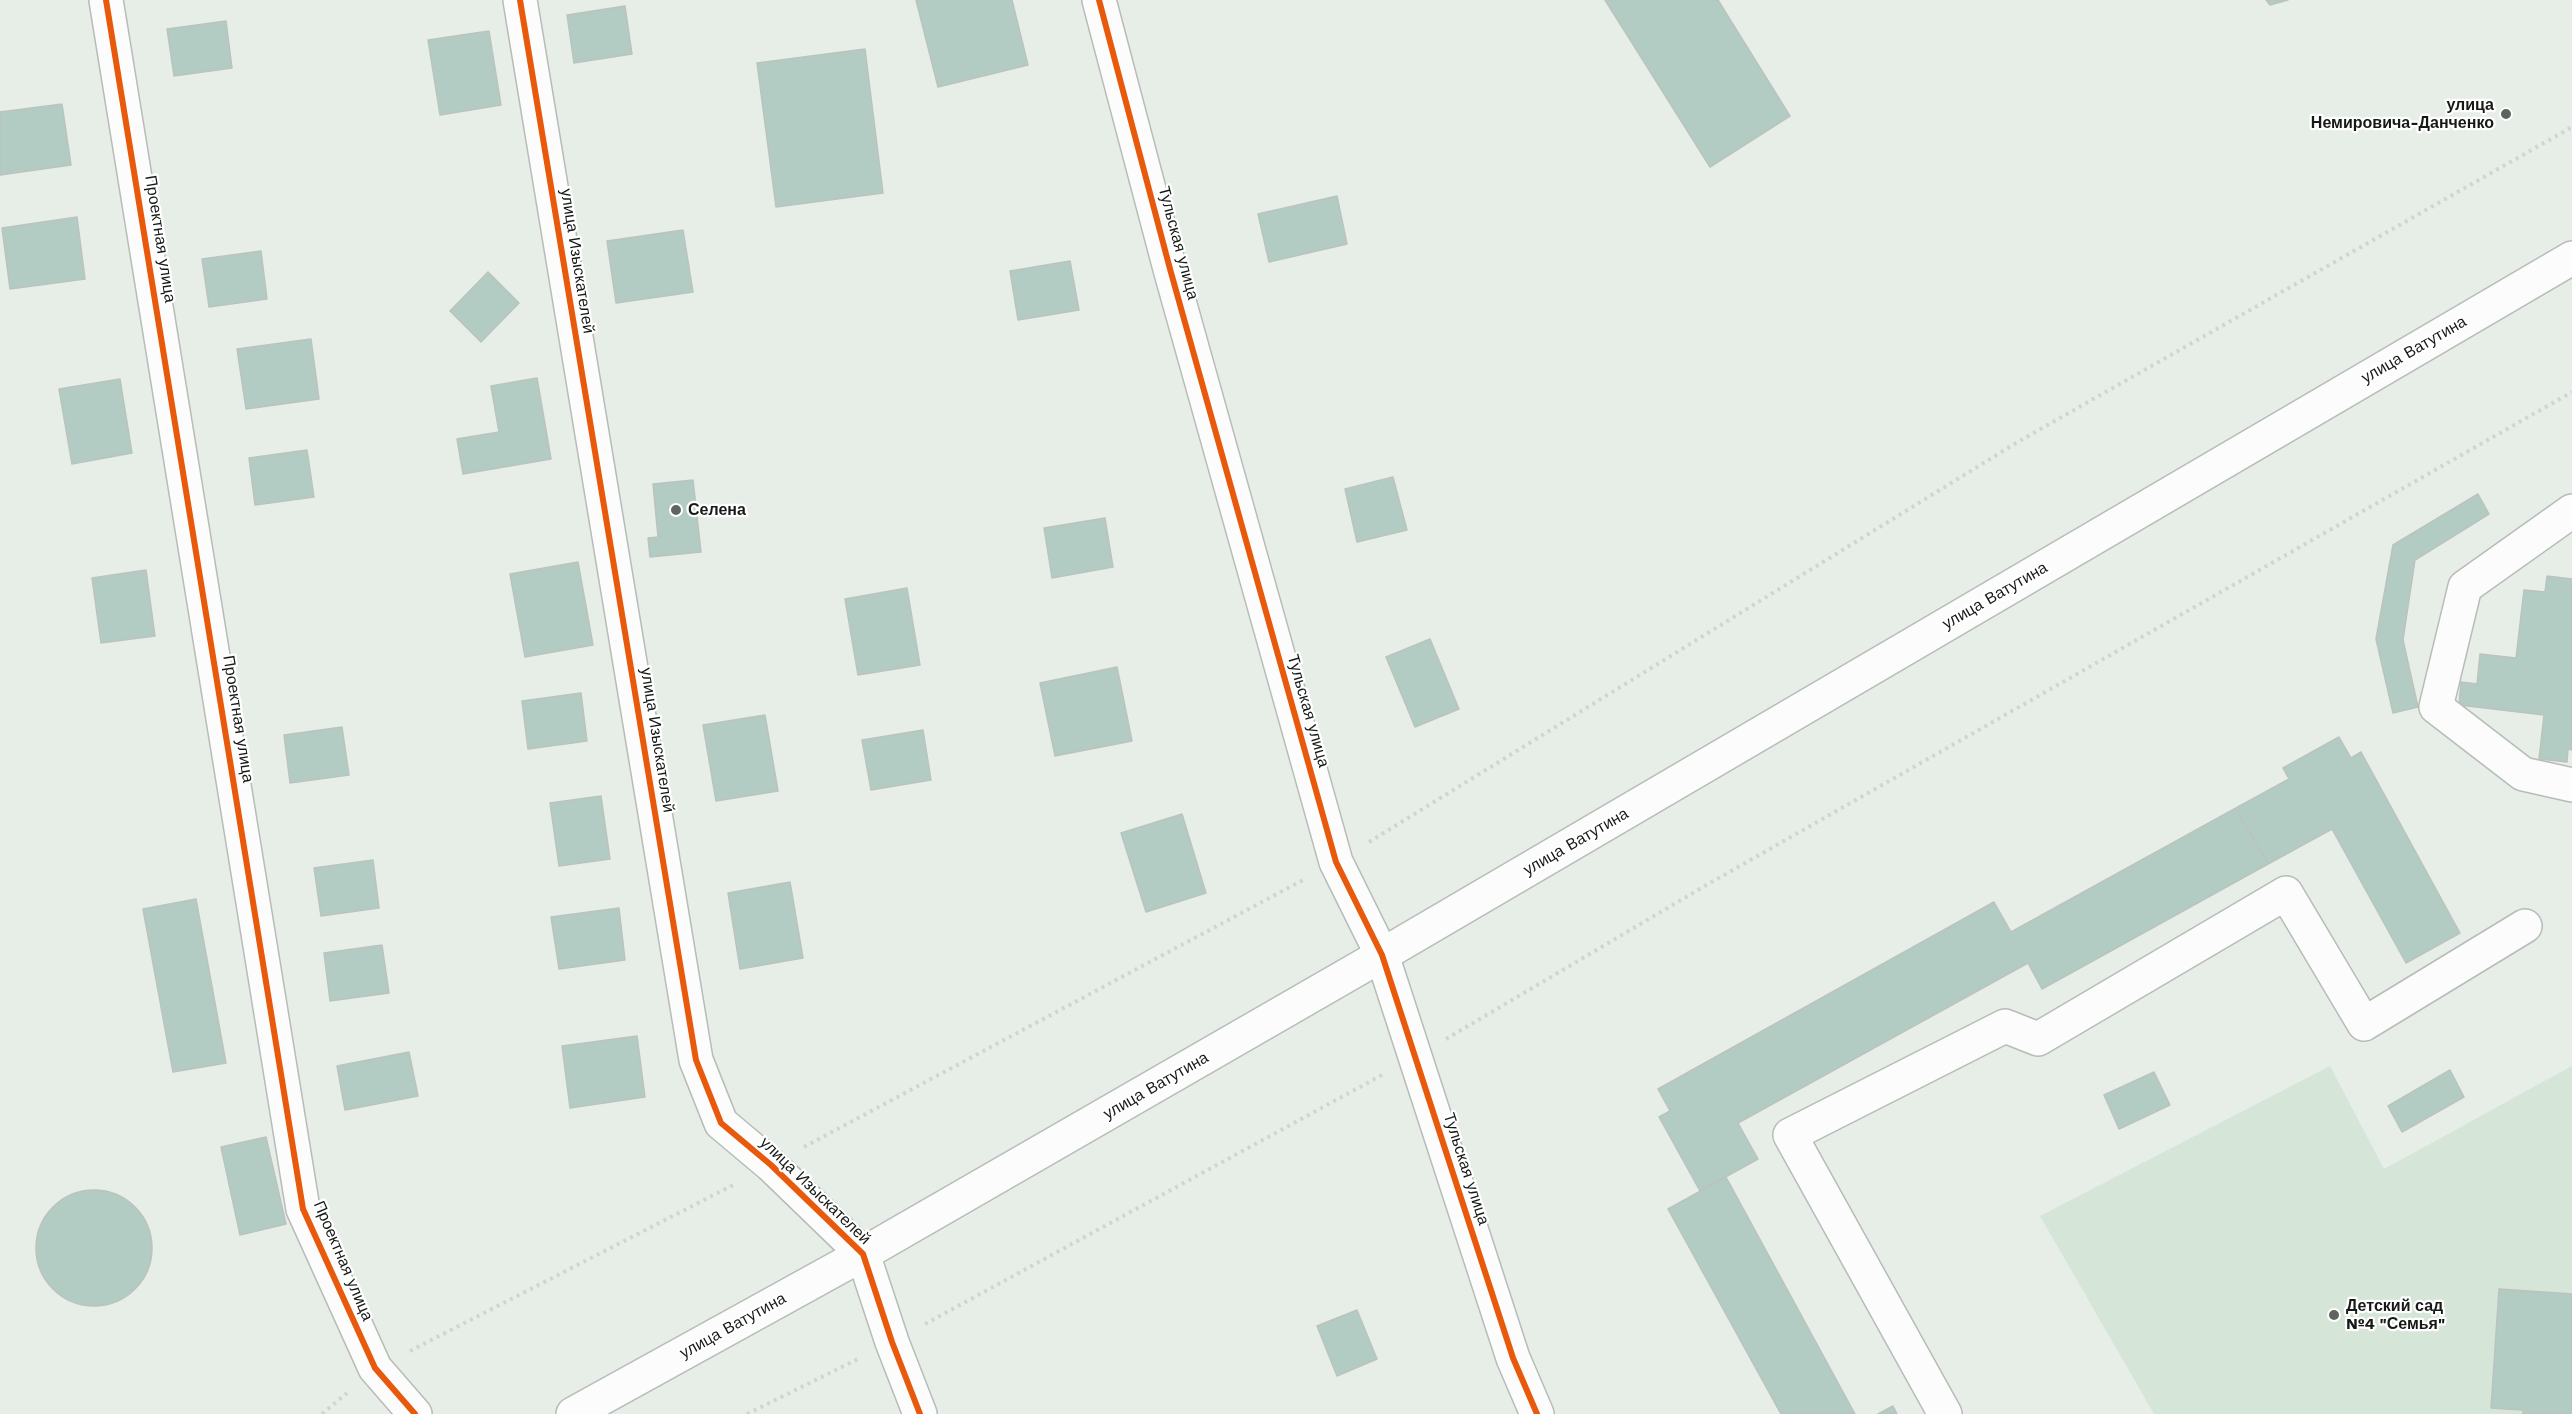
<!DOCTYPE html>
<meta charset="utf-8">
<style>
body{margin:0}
canvas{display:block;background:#e6eee7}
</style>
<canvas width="2572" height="1414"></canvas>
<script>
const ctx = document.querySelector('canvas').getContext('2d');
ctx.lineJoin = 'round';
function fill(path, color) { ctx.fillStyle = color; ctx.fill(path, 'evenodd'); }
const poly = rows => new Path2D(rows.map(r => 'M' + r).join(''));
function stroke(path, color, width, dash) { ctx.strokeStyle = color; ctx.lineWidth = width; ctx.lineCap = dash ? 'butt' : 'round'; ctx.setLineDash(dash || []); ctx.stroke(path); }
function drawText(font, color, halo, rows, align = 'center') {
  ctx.font = font + ' "Work Sans",sans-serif'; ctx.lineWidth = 4.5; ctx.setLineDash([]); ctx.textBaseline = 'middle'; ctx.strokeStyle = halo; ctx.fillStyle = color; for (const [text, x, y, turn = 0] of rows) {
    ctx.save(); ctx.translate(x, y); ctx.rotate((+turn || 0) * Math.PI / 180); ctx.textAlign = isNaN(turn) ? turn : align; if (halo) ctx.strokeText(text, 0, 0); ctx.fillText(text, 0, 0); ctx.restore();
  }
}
fill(poly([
 [2330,1066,2384,1169,2572,1066,2572,1414,2154,1414,2040,1216]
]), '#d5e5d8');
const building = poly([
 [916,0,1012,0,1028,65,938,87,916,0],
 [1605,0,1718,0,1790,116,1710,167,1605,0],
 [2266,0,2288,0,2270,5,2266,0],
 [625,6,632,54,574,63,567,15,625,6],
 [226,21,232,68,174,76,167,29,226,21],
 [489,31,501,105,440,115,428,40,489,31],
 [865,49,883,193,776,207,757,63,865,49],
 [62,104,71,165,0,175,0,112,62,104],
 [1337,196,1347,244,1269,262,1258,214,1337,196],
 [77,217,85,279,10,289,2,228,77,217],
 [683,230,693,292,616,303,607,241,683,230],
 [261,251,267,299,209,307,202,259,261,251],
 [1070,261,1079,310,1018,320,1010,271,1070,261],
 [488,272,519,303,481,342,450,311,488,272],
 [311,339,319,399,246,409,237,349,311,339],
 [537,378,551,459,463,474,457,439,499,432,491,386,537,378],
 [120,379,132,453,72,464,59,389,120,379],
 [307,450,314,497,255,505,249,458,307,450],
 [1393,477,1407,530,1357,542,1345,489,1393,477],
 [693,480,701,552,650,557,648,538,658,537,653,484,693,480],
 [2478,494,2489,514,2415,560,2403,640,2418,707,2393,713,2376,639,2393,545,2478,494],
 [1105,518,1113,567,1052,578,1044,528,1105,518],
 [578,562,593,645,525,657,510,574,578,562],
 [146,570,155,636,101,643,92,578,146,570],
 [2547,576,2572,579,2572,750,2568,749,2567,762,2539,759,2544,715,2459,705,2461,682,2477,684,2480,654,2516,658,2524,590,2545,592,2547,576],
 [907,588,920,665,858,675,845,599,907,588],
 [1430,639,1459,709,1415,727,1386,657,1430,639],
 [1117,667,1132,741,1055,756,1040,683,1117,667],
 [581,693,587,741,528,749,522,701,581,693],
 [765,715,778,791,716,801,703,725,765,715],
 [342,727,349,775,290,783,284,735,342,727],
 [923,730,931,780,871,790,862,740,923,730],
 [2339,737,2351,758,2361,752,2460,933,2406,963,2332,829,2268,864,2236,808,2289,779,2283,768,2339,737],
 [601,796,610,859,559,866,550,803,601,796],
 [2236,808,2268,864,2042,989,2028,963,1738,1123,1758,1159,1700,1191,1659,1117,1670,1111,1658,1089,1994,902,2011,932,2236,808],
 [1182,814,1206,893,1146,912,1121,833,1182,814],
 [373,860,379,908,321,916,314,868,373,860],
 [790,882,803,958,740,969,728,893,790,882],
 [196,899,226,1063,173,1072,143,909,196,899],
 [619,908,625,960,559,969,551,917,619,908],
 [382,945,389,993,330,1001,324,953,382,945],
 [637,1036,645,1097,570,1108,562,1046,637,1036],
 [409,1052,418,1096,345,1110,337,1066,409,1052],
 [2450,1070,2464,1097,2402,1132,2388,1106,2450,1070],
 [2154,1072,2170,1105,2119,1129,2104,1095,2154,1072],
 [266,1137,286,1224,240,1235,221,1147,266,1137],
 [1726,1177,1855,1414,1781,1414,1668,1209,1726,1177],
 '36 1248a58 58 0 1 1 116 0a58 58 0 1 1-116 0Z',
 [2499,1289,2572,1294,2572,1414,2523,1414,2523,1410,2491,1408,2499,1289],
 [1357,1310,1377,1359,1337,1376,1317,1326,1357,1310],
 [1893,1406,1897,1414,1878,1414,1893,1406]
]);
fill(building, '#b3ccc3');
stroke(building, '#bbc3be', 1.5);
const minor = poly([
 [106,0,303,1209,375,1368,415,1414],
 [520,0,696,1060,721,1123,771,1165,863,1254,892,1342,920,1414],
 [1099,0,1170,269,1336,862,1382,955,1513,1358,1537,1414],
 [2572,511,2465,587,2436,707,2523,774,2572,785],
 [1945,1414,1790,1135,2005,1026,2038,1039,2286,893,2364,1024,2525,926]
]);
const major = poly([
 [573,1414,863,1254,1382,955,2572,258]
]);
stroke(minor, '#b7bcb8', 36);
stroke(major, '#b7bcb8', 36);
stroke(poly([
 [1369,842,2016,443,2572,127],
 [1446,1039,1703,887,2572,392],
 [804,1147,1303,880],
 [925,1324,1382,1075],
 [410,1351,737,1183],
 [322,1414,347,1393],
 [747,1414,860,1358]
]), '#d2d4d2', 4, [3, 4.5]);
stroke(minor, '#fbfcfb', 33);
stroke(major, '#fbfcfb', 33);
stroke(poly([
 [106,0,303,1209,375,1368,415,1414],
 [520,0,696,1060,721,1123,771,1165,863,1254,892,1342,920,1414],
 [1099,0,1170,269,1336,862,1382,955,1513,1358,1537,1414]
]), '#e8590c', 6);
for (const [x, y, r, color] of [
 [2506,114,6,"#5e645f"],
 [676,510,6,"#5e645f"],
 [2334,1315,6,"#5e645f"]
]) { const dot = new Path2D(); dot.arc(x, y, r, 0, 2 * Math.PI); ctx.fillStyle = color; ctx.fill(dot); stroke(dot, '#fff', 2); }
drawText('bold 16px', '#151a16', '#fff', [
 ["улица",2494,105,"right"],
 ["Немировича-Данченко",2494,123,"right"],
 ["Селена",688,510],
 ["Детский сад",2346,1306],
 ["№4 \"Семья\"",2346,1324]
], 'left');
drawText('16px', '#151a16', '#fff', [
 ["Проектная улица",160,239,81],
 ["Тульская улица",1178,243,75],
 ["улица Изыскателей",577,261,81],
 ["улица Ватутина",2414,350,-30],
 ["улица Ватутина",1995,596,-30],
 ["Тульская улица",1308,711,74],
 ["Проектная улица",238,719,81],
 ["улица Изыскателей",657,740,81],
 ["улица Ватутина",1576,842,-30],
 ["улица Ватутина",1156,1086,-30],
 ["Тульская улица",1466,1169,72],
 ["улица Изыскателей",815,1191,44],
 ["Проектная улица",343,1261,67],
 ["улица Ватутина",733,1326,-29]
]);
</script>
